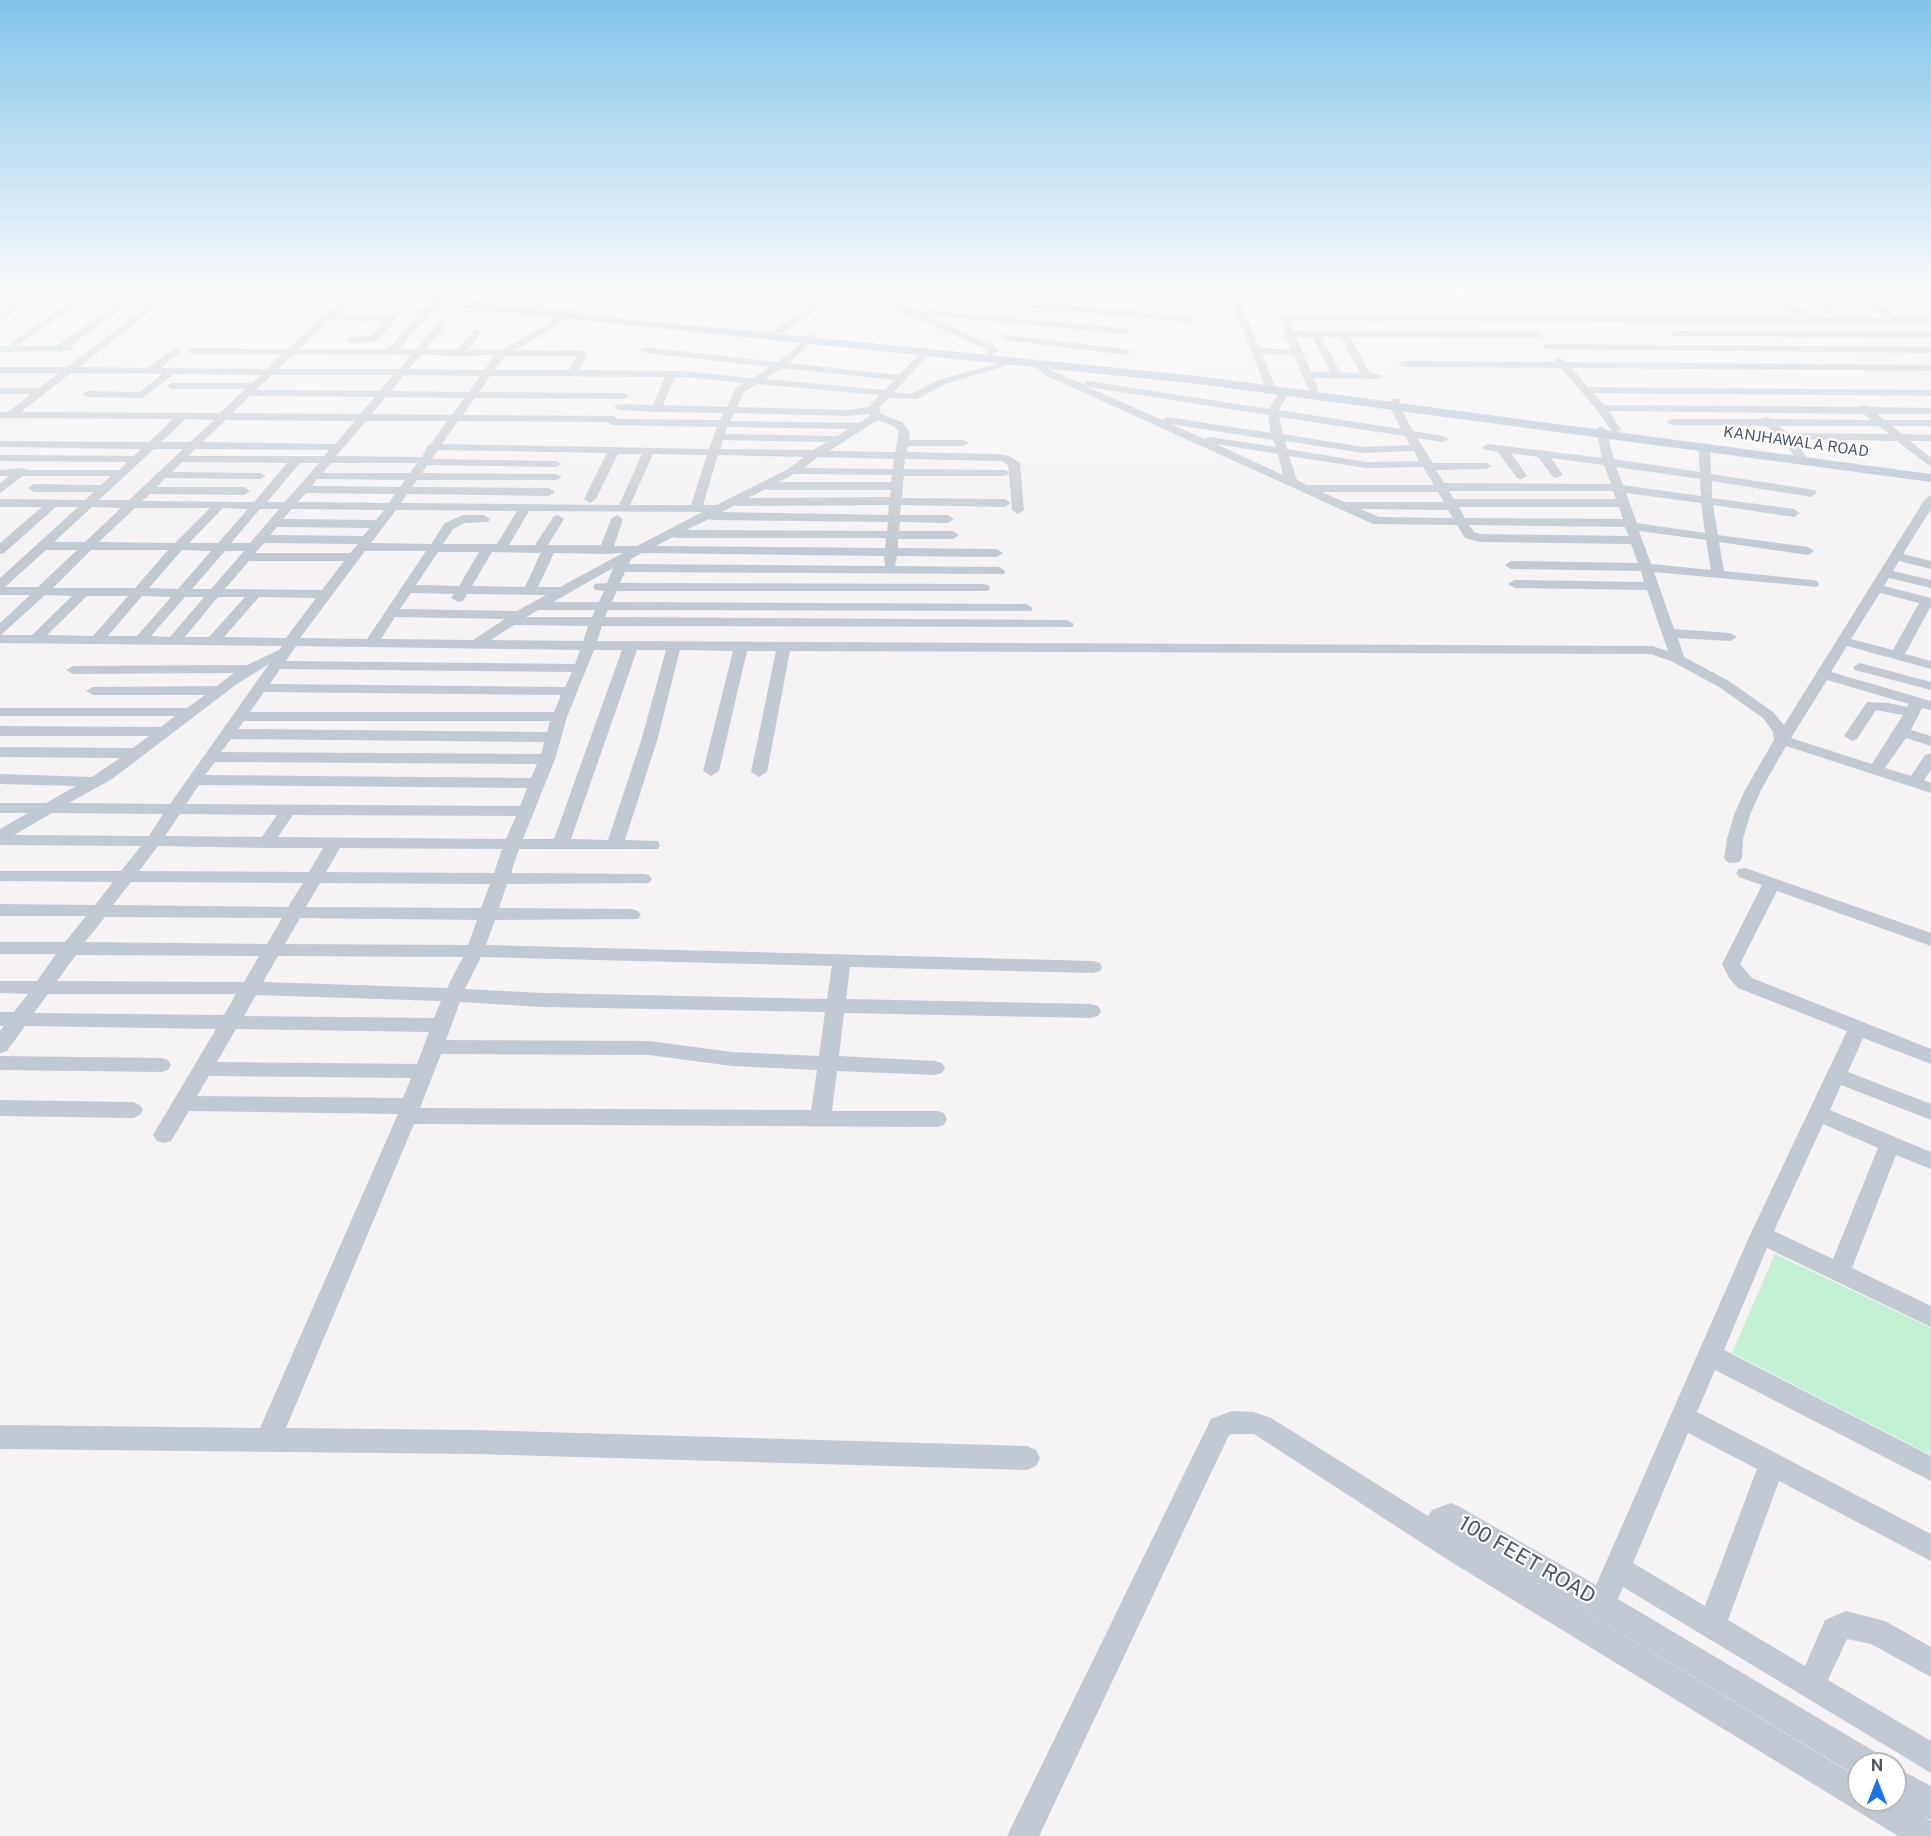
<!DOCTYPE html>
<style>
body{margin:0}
#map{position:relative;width:1931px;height:1836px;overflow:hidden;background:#f5f3f3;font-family:"Public Sans",sans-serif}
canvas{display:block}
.north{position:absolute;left:1847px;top:1752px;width:60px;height:60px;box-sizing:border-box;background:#fff;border:2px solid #b7bbc0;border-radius:50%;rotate:0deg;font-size:16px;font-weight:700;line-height:24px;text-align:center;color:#4a5661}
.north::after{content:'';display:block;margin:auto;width:21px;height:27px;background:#1975e8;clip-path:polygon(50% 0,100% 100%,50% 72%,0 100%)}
</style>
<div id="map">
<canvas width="1931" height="1836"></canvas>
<div class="north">N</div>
</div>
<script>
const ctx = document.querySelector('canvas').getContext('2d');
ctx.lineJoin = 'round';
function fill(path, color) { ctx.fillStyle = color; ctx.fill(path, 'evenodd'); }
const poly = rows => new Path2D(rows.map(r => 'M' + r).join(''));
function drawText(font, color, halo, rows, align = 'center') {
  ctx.font = font + ' "Public Sans",sans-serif'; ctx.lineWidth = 4.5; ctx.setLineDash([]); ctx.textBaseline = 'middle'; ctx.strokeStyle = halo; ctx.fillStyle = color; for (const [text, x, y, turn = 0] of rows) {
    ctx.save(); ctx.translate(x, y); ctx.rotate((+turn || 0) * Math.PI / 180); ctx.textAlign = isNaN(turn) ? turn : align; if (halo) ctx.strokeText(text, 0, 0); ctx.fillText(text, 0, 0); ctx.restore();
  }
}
fill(poly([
 [1775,1254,1931,1328,1931,1455,1732,1353]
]), '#c2f1d4');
fill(poly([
 [0,292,44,292,0,320,0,313,25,298,0,298,0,292],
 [85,292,95,292,17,346,57,346,133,292,143,292,70,346,73,347,73,351,0,352,0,346,11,346,11,342,85,292],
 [166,292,176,292,79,367,148,368,176,348,179,349,179,353,161,368,267,369,282,354,192,354,187,351,192,348,288,349,324,315,355,292,365,292,338,314,392,315,397,318,377,341,350,343,345,340,350,337,371,336,385,321,331,320,299,349,388,349,423,310,444,299,447,300,447,304,429,314,399,349,416,349,441,320,444,319,449,322,426,349,459,349,474,330,477,329,482,332,469,349,501,350,543,327,567,310,570,311,570,315,549,331,515,350,584,351,587,356,579,370,682,371,753,378,770,367,645,353,640,350,645,347,778,362,812,334,815,335,815,339,789,363,899,375,923,350,929,350,929,354,894,392,911,394,938,380,1017,358,1022,361,946,384,917,399,889,398,879,408,881,414,902,422,910,432,909,440,963,440,969,443,963,446,908,446,907,452,997,454,1009,456,1020,463,1024,510,1018,514,1012,510,1009,474,1004,476,904,476,902,498,1005,499,1011,503,1005,507,901,505,900,515,948,515,954,519,948,523,900,522,899,531,953,531,959,535,953,539,898,539,898,548,997,549,1003,553,997,557,897,556,895,566,999,567,1005,571,1004,574,625,572,620,583,983,584,988,585,990,588,988,591,617,591,612,602,1026,604,1033,608,1031,611,608,610,605,617,1067,620,1074,624,1072,627,602,626,597,641,1652,646,1668,651,1647,590,1515,588,1508,584,1515,580,1644,582,1641,571,1511,569,1505,565,1511,561,1638,563,1631,544,1480,542,1465,538,1457,525,1373,524,1047,376,1032,365,1031,363,1036,360,1055,372,1085,385,1085,382,1089,381,1269,409,1281,389,1285,388,1290,391,1279,410,1401,429,1389,405,1392,399,1400,399,1399,405,1413,431,1443,436,1449,439,1443,442,1417,438,1433,463,1486,463,1492,466,1486,469,1436,470,1444,483,1611,484,1604,465,1551,458,1563,475,1557,478,1553,477,1538,457,1511,453,1527,476,1521,479,1517,478,1498,452,1484,449,1482,447,1488,444,1602,458,1596,429,1601,426,1606,429,1614,459,1700,472,1698,446,1704,443,1710,446,1711,474,1815,490,1817,493,1811,497,1712,481,1712,498,1794,509,1800,513,1794,517,1713,505,1718,535,1808,547,1814,551,1808,555,1719,542,1724,571,1812,580,1817,581,1819,584,1817,587,1654,572,1674,629,1730,633,1737,637,1730,641,1678,638,1684,657,1729,681,1773,712,1784,725,1925,499,1931,495,1931,509,1903,554,1931,561,1931,569,1899,561,1893,571,1931,580,1931,588,1889,578,1884,586,1931,598,1931,606,1905,654,1931,661,1931,669,1847,646,1831,672,1931,701,1931,710,1922,708,1911,730,1931,736,1931,746,1906,738,1885,768,1911,776,1925,755,1931,753,1931,770,1924,780,1931,783,1931,793,1786,746,1761,790,1750,815,1743,839,1742,858,1739,862,1733,863,1727,862,1724,858,1727,839,1734,815,1745,790,1774,740,1773,732,1763,718,1719,687,1673,662,1651,654,790,651,767,772,759,777,751,772,776,651,747,651,719,771,711,776,703,771,733,651,680,650,657,741,625,840,658,841,660,845,658,849,519,849,511,873,643,874,649,875,652,879,649,883,507,884,499,908,632,909,638,911,641,915,638,919,495,920,486,945,1093,961,1100,963,1102,967,1100,971,1093,973,850,967,846,999,1091,1004,1098,1006,1101,1011,1098,1016,1091,1018,844,1013,839,1056,935,1061,942,1063,945,1068,942,1073,935,1075,837,1071,832,1111,937,1111,944,1113,947,1119,944,1125,937,1127,414,1124,286,1428,475,1430,1027,1446,1036,1450,1040,1458,1036,1466,1027,1470,475,1454,0,1449,0,1425,260,1428,398,1114,189,1111,171,1141,164,1143,157,1141,153,1135,216,1029,25,1026,7,1051,0,1053,0,1031,4,1026,0,1026,0,1012,14,1012,28,994,0,993,0,981,37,981,56,954,0,954,0,942,65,942,86,916,0,916,0,904,95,905,113,882,0,881,0,871,121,871,141,846,0,845,0,829,28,813,0,813,0,803,46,803,76,786,0,784,0,774,92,777,120,758,0,757,0,747,133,748,149,736,0,736,0,726,161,727,175,716,0,716,0,708,187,708,205,695,93,695,86,691,93,687,217,686,234,673,73,674,66,670,73,666,247,665,279,650,282,646,0,643,0,623,30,595,0,595,0,578,78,507,56,507,4,553,0,554,0,543,42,507,0,507,0,499,85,500,94,492,34,492,28,488,34,484,101,485,111,476,23,476,0,493,0,483,9,476,0,476,0,470,23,468,28,470,119,470,127,462,0,461,0,455,134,456,141,449,0,447,0,441,149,442,173,419,0,418,0,412,8,412,31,394,0,394,0,388,39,388,59,373,0,373,0,367,67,367,166,292],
 [293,354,411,355,399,369,278,369,293,354],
 [421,355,461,356,495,355,484,370,409,369,421,355],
 [505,356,577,356,569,370,494,370,505,356],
 [782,368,894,380,885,390,765,379,782,368],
 [71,373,162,374,140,392,87,391,82,394,87,397,142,398,174,374,261,375,252,383,172,383,167,386,172,389,245,389,220,413,21,412,71,373],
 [272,375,393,375,380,391,256,390,272,375],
 [404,375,480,376,469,392,391,391,404,375],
 [490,376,665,377,653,405,619,404,614,407,619,410,656,412,724,413,720,420,618,419,613,416,463,415,475,398,624,399,629,396,624,393,479,392,490,376],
 [675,377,682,377,744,383,736,388,727,407,663,405,675,377],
 [757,384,879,395,869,407,847,410,737,407,744,392,757,384],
 [1088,387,1268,415,1271,433,1167,417,1162,420,1088,387],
 [250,396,375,397,360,414,232,413,250,396],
 [386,397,464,398,452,415,372,414,386,397],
 [734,413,847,416,869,414,870,416,859,423,730,421,734,413],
 [1279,417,1405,436,1410,445,1363,447,1283,434,1279,417],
 [186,419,214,420,190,442,161,442,186,419],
 [226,420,355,421,335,444,202,442,226,420],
 [878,420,894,426,899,432,895,452,829,451,878,420],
 [366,421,447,421,431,444,428,445,422,457,336,456,366,421],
 [458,421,607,422,612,425,717,427,709,449,442,444,458,421],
 [1170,424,1273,440,1276,447,1210,437,1205,439,1170,424],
 [727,427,848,429,837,436,725,434,727,427],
 [723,440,827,442,813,450,720,449,723,440],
 [1285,441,1363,453,1414,451,1419,461,1366,462,1287,449,1285,441],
 [1216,444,1278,454,1283,475,1216,444],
 [154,449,183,449,129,500,99,500,154,449],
 [195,449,329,450,324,456,189,456,195,449],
 [438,450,607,453,584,499,590,503,596,499,618,454,642,454,619,505,401,503,407,494,549,496,555,492,549,488,412,487,417,480,556,480,562,477,556,474,422,473,427,465,556,467,562,464,556,461,432,459,438,450],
 [653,454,707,455,691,505,630,505,653,454],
 [718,455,804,457,788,469,716,505,703,505,718,455],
 [1289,456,1366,468,1423,467,1434,485,1307,485,1297,480,1289,456],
 [818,457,894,459,893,469,804,468,818,457],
 [905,459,1002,461,1008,465,1009,472,1004,470,904,469,905,459],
 [182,462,287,463,254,502,142,501,150,494,244,495,250,491,244,487,157,487,165,478,260,479,266,476,260,473,172,472,182,462],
 [300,463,319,463,285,502,267,502,300,463],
 [331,463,417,463,410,473,323,473,331,463],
 [1616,467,1700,479,1701,496,1623,485,1616,467],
 [794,474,892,475,891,482,779,482,794,474],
 [317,479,405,480,400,487,312,486,317,479],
 [766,489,768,490,891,490,890,497,748,498,766,489],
 [1449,491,1613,491,1616,499,1454,499,1449,491],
 [1322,492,1438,492,1444,502,1344,502,1322,492],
 [306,493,395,494,389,503,298,502,306,493],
 [1626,493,1701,503,1705,533,1637,523,1626,493],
 [735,505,737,506,889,505,888,515,722,512,735,505],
 [92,507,121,508,85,542,54,542,92,507],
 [1459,507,1619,507,1623,519,1465,518,1459,507],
 [135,508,210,508,175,543,99,542,135,508],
 [223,508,248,509,218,543,189,543,223,508],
 [260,509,279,509,250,543,231,543,260,509],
 [292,509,384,510,376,520,283,519,292,509],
 [1360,509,1448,510,1453,518,1379,517,1360,509],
 [396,510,517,511,497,544,443,544,453,529,465,523,488,522,490,519,484,515,463,515,445,523,431,544,371,543,396,510],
 [529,511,702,512,637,546,614,546,623,519,617,515,611,519,601,545,548,545,564,519,558,515,554,516,535,545,509,545,529,511],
 [709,519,712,520,888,522,887,531,686,530,709,519],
 [1469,525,1625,527,1629,536,1480,534,1474,532,1469,525],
 [277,527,370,528,363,536,270,535,277,527],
 [1639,531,1706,540,1711,570,1651,564,1639,531],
 [673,537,675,538,886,538,885,548,656,546,673,537],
 [264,543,358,544,350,553,255,553,264,543],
 [46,550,77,550,38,587,5,587,46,550],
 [91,550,168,550,135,588,53,588,91,550],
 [182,550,211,551,178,589,149,588,182,550],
 [225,551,244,551,211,589,192,589,225,551],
 [365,551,426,551,367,639,300,638,365,551],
 [438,552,479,552,459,586,416,585,438,552],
 [492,552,539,553,541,552,525,587,472,586,492,552],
 [554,553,606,554,623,553,560,587,538,587,554,553],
 [642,553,884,556,885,566,629,564,631,559,642,553],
 [249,561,344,561,322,590,225,589,249,561],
 [613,568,607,583,595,584,593,587,595,590,604,591,599,602,553,602,613,568],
 [411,593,454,594,451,598,458,602,463,601,467,594,546,595,517,611,400,609,411,593],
 [1880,593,1919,603,1893,650,1851,639,1880,593],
 [45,595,72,596,32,635,1,635,45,595],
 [87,596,128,596,93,636,47,635,87,596],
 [142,596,171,597,137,636,108,636,142,596],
 [185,597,204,597,170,637,151,636,185,597],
 [218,597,245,597,209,637,185,637,218,597],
 [259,597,316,598,286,638,224,637,259,597],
 [539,610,595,610,592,617,526,617,539,610],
 [395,617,505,619,473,640,381,639,395,617],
 [514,625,588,626,583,641,491,640,514,625],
 [296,646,580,650,575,664,286,661,296,646],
 [594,650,622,650,554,839,523,839,555,759,567,717,594,650],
 [637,650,666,650,641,741,608,840,571,839,637,650],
 [269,664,170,804,69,803,112,779,237,684,269,664],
 [280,669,572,672,565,687,270,684,280,669],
 [1827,680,1909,704,1907,707,1888,703,1867,702,1844,736,1852,741,1857,739,1876,710,1903,715,1872,764,1791,738,1827,680],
 [264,692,561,695,554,712,250,712,264,692],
 [244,721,550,721,547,732,238,729,244,721],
 [231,739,544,742,541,754,221,752,231,739],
 [215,762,537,764,531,778,205,775,215,762],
 [199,785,527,788,520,806,186,804,199,785],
 [52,813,163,814,149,836,14,835,52,813],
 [180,814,277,815,262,837,165,836,180,814],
 [293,815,516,816,506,839,278,837,293,815],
 [158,846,266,848,323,848,309,872,139,871,158,846],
 [340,848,502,849,494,873,326,872,340,848],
 [131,882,303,883,288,907,113,905,131,882],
 [320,883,490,884,481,908,306,907,320,883],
 [105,917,282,918,267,944,85,942,105,917],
 [300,918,477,920,468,945,285,944,300,918],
 [76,955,259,956,244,982,57,981,76,955],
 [278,956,463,957,447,988,263,982,278,956],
 [481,957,832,966,827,999,542,993,465,989,481,957],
 [48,994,236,994,224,1015,34,1013,48,994],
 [256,995,441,1001,434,1018,244,1016,256,995],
 [460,1002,542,1007,825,1012,819,1056,732,1052,649,1041,446,1040,460,1002],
 [236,1029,429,1032,417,1064,217,1062,236,1029],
 [441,1054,649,1055,732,1066,817,1070,811,1110,420,1108,441,1054],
 [209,1076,411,1078,403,1098,197,1096,209,1076],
 [489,292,498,292,484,309,478,309,476,307,489,292],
 [540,292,548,292,534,314,528,314,526,312,540,292],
 [866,292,877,292,910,309,1126,328,1131,331,1126,334,924,315,994,346,999,350,990,358,985,355,988,350,904,313,866,292],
 [891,292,923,292,1193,317,1198,320,1193,323,895,295,891,292],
 [1073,292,1106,292,1199,300,1204,303,1199,306,1077,295,1073,292],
 [1228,292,1236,292,1259,348,1291,349,1280,323,1285,320,1288,321,1293,331,1538,332,1543,335,1538,338,1350,337,1370,373,1383,376,1378,379,1314,378,1319,391,1314,394,1309,391,1294,355,1262,354,1276,389,1271,392,1266,389,1228,292],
 [1296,337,1313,337,1330,372,1311,372,1296,337],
 [1322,337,1341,337,1360,373,1340,372,1322,337],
 [1767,292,1776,292,1809,317,1835,318,1803,292,1812,292,1846,318,1885,318,1853,292,1863,292,1897,318,1931,318,1931,324,1282,320,1277,317,1282,314,1798,317,1767,292],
 [1273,295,1735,297,1739,300,1735,303,1270,300,1270,296,1273,295],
 [815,304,823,306,778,335,770,333,815,304],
 [1675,331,1931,332,1931,338,1672,336,1672,332,1675,331],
 [1006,335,1127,349,1132,352,1127,355,1003,340,1001,338,1006,335],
 [1548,344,1931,347,1931,353,1545,349,1543,347,1548,344],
 [1559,357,1566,362,1931,365,1931,371,1572,368,1588,387,1931,390,1931,396,1594,393,1604,405,1859,407,1864,405,1870,407,1931,408,1931,414,1877,414,1884,420,1931,420,1931,426,1892,426,1902,434,1931,435,1931,441,1910,441,1931,458,1931,467,1897,441,1793,439,1808,459,1802,462,1798,461,1781,438,1766,426,1671,425,1666,422,1671,419,1761,419,1766,417,1772,419,1871,420,1864,414,1609,411,1621,430,1616,433,1612,432,1597,410,1561,368,1403,367,1398,364,1403,361,1556,362,1554,360,1559,357],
 [1779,426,1879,426,1889,434,1788,433,1779,426],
 [1860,663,1931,682,1931,690,1855,670,1853,667,1860,663],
 [1745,868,1931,933,1931,946,1777,891,1740,964,1752,978,1931,1049,1931,1064,1863,1038,1848,1072,1931,1104,1931,1120,1841,1085,1830,1110,1931,1152,1931,1169,1896,1155,1852,1268,1931,1306,1931,1327,1767,1248,1724,1350,1931,1456,1931,1481,1715,1370,1697,1412,1931,1534,1931,1561,1779,1481,1728,1620,1805,1666,1825,1620,1846,1611,1885,1621,1931,1647,1931,1677,1871,1644,1847,1639,1828,1680,1931,1741,1931,1773,1623,1587,1618,1599,1877,1753,1881,1764,1859,1764,1859,1776,1855,1775,1451,1530,1859,1778,1859,1800,1895,1800,1895,1767,1931,1786,1931,1819,1925,1817,1931,1821,1931,1836,1898,1836,1448,1560,1254,1434,1233,1434,1229,1435,1039,1836,1007,1836,1211,1419,1232,1411,1254,1412,1271,1418,1428,1516,1432,1510,1451,1503,1460,1507,1596,1585,1750,1235,1847,1031,1738,988,1729,978,1722,964,1762,885,1739,877,1736,873,1739,869,1745,868],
 [1823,1124,1878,1148,1833,1259,1774,1231,1823,1124],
 [1688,1433,1757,1469,1705,1606,1633,1563,1688,1433],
 [0,1056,161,1058,168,1060,171,1065,168,1070,161,1072,0,1070,0,1056],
 [0,1100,133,1102,140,1105,143,1110,140,1115,133,1118,0,1116,0,1100]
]), '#c1cad2');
fill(poly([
 [363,292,394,292,501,306,1198,376,1931,474,1931,482,1198,384,501,312,369,295,363,292]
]), '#b3c2d1');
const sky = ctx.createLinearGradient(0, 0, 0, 549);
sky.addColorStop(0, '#84c4ea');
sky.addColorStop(0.53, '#fafafa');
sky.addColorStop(1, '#fafafa00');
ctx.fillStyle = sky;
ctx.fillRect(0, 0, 1931, 549);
drawText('15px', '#4a5661', '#fff', [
 ["KANJHAWALA ROAD",1796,442,8]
]);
drawText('21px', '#4a5661', '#fff', [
 ["100 FEET ROAD",1527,1560,30]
]);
</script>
